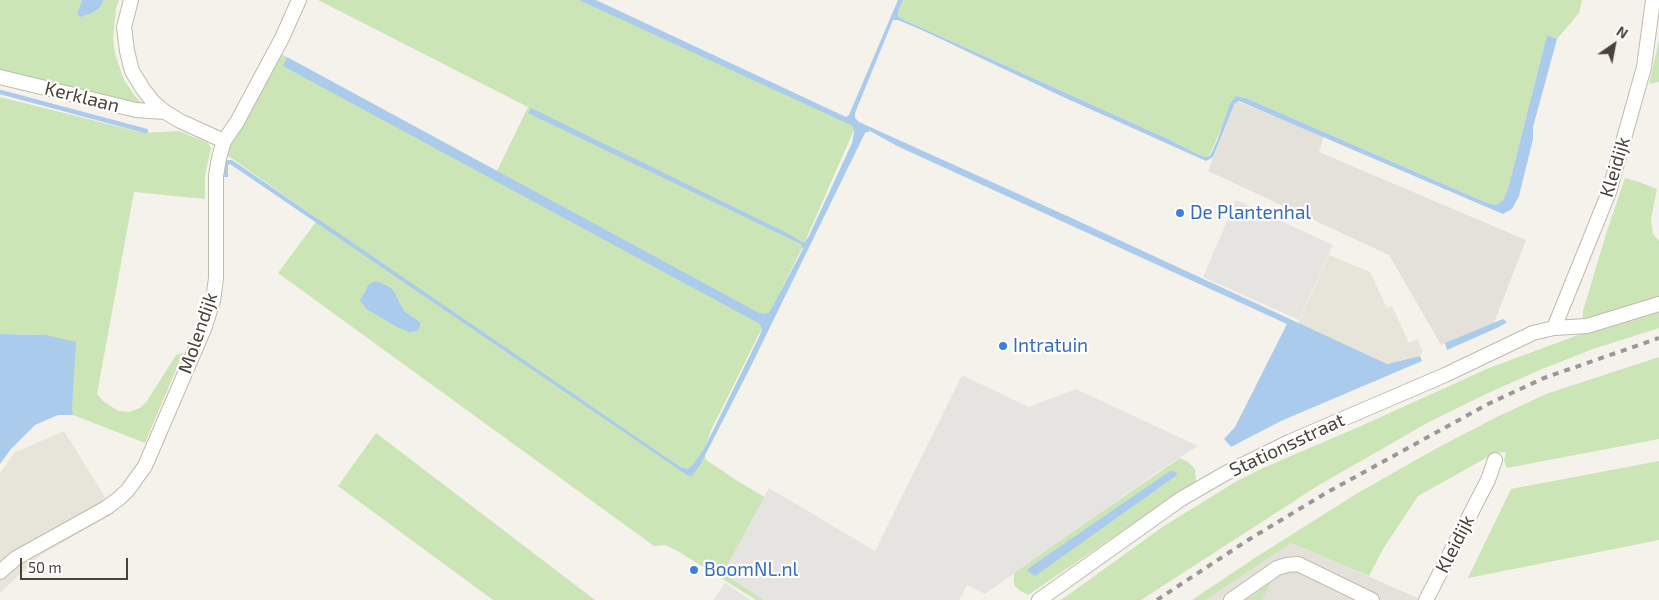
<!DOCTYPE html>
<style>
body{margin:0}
#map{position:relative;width:1659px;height:600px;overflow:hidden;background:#f4f2ea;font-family:"Exo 2",sans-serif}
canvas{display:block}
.north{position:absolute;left:1589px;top:20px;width:50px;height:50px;-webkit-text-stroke:4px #fff;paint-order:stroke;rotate:33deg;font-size:14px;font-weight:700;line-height:20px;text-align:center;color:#474339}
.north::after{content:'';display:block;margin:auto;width:18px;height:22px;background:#474339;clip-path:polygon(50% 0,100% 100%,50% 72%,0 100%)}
.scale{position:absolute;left:20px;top:558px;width:108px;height:22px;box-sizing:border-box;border:2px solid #474339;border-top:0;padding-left:6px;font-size:15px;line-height:18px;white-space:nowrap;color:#474339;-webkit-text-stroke:4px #fff;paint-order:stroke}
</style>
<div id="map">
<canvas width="1659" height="600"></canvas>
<div class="north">N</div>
<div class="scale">50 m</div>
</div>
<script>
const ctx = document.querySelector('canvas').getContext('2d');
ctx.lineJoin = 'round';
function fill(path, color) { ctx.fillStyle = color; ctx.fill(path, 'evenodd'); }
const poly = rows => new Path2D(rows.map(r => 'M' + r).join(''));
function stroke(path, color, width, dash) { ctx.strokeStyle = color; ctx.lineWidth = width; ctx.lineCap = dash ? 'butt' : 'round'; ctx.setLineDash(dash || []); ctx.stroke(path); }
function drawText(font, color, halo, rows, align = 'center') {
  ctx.font = font + ' "Exo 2",sans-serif'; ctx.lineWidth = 4.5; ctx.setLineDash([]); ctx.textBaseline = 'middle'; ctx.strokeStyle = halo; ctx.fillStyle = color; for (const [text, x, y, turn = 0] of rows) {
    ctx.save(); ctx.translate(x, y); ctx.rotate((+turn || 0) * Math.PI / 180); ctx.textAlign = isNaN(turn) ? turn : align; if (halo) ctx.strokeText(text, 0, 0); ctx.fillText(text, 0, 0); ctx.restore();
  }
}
fill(poly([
 [1329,255,1370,272,1387,308,1392,306,1409,343,1417,339,1423,351,1420,356,1387,364,1298,324],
 [64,431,115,513,42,554,0,593,0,473,14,453]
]), '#e7e4d9');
fill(poly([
 [1236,101,1324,136,1319,152,1526,240,1494,323,1441,345,1389,255,1208,171],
 [1291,543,1345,566,1422,600,1201,600]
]), '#e4e1db');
fill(poly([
 [0,0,82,0,77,14,92,13,100,8,103,0,119,0,116,8,113,39,115,54,124,80,135,96,146,107,0,69],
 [318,0,594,0,857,123,803,246,711,430,704,451,706,460,736,480,935,600,756,600,676,550,665,545,654,546,278,273,318,219,227,155,238,128,279,53,496,173,528,107],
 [388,285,394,291,404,311,420,322,415,331,409,332],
 [903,0,1582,0,1579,13,1557,39,1547,35,1508,189,1503,200,1496,205,1487,203,1248,99,1236,96,1209,156,1206,157,1199,155,1168,139,902,19,898,16,898,12],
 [1659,35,1659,82,1649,84,1659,40],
 [0,97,144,133,179,131,208,143,211,148,205,175,205,199,134,192,97,394,103,401,118,411,129,412,140,408,147,401,176,355,183,353,145,443,73,415,45,335,0,334],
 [1625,178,1639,182,1657,189,1651,219,1653,234,1659,241,1659,328,1593,349,1542,369,1486,394,1429,422,1319,485,1141,600,1061,600,1164,526,1237,481,1263,468,1361,426,1489,368,1581,334,1583,311,1606,234],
 [1659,357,1659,439,1507,468,1504,461,1506,452,1495,453,1418,496,1383,549,1369,576,1291,543,1205,600,1192,600,1261,554,1356,494,1437,448,1499,416,1546,394],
 [376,433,595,600,493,600,338,486],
 [1180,458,1188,462,1195,469,1196,481,1028,595,1019,590,1014,585,1014,572],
 [1170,472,1176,472,1027,571,1030,567],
 [1659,461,1659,540,1468,578,1511,489],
 [1271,582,1262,600,1247,600]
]), '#cbe5b6');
fill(poly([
 [1236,200,1333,245,1299,320,1203,277],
 [962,375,1029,407,1076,389,1198,446,1159,471,985,594,967,585,959,600,763,600,723,573,769,488,875,551],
 [725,583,750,600,713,600]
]), '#e6e4e1');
fill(poly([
 [82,0,103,0,103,1,100,8,92,13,80,17,77,14],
 [579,0,596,0,846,117,849,115,898,0,903,0,898,12,898,16,902,19,1168,139,1199,155,1206,157,1210,156,1217,141,1230,104,1236,96,1248,99,1487,203,1496,205,1503,200,1508,189,1547,35,1557,39,1533,127,1533,139,1519,196,1512,209,1503,214,1239,101,1235,103,1213,157,1206,161,1061,96,924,31,898,20,893,20,855,113,855,118,859,122,1076,220,1387,364,1420,356,1422,361,1281,421,1231,447,1224,439,1235,427,1287,324,897,146,870,131,865,133,749,370,700,465,692,476,687,475,230,164,228,165,228,177,224,177,225,164,226,160,232,160,680,467,687,469,692,466,704,449,760,335,762,329,760,324,283,66,287,57,759,313,764,314,769,313,803,249,801,244,528,113,531,108,789,234,804,243,809,236,852,143,854,132,853,126],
 [376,281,390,287,394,291,404,311,420,322,420,327,417,331,409,332,397,327,368,310,360,301,369,284],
 [1503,319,1507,322,1499,327,1447,350,1445,343],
 [0,334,45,335,76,342,72,408,73,415,58,415,35,425,11,449,0,464],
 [1170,471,1176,472,1177,475,1035,576,1027,571,1030,567]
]), '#abcbec');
stroke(poly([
 [0,92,146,131]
]), '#abcbec', 4.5);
const minor = poly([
 [131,0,124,27,127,51,132,71,143,89,154,103,165,112,180,121,224,141],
 [0,77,136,110,165,112],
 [1554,328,1609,192,1644,67,1653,0],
 [0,572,16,558,106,508,117,500,127,491,145,466,204,329,213,301,216,278,216,176,219,158,224,141,237,122,282,38,299,0],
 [1039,600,1181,499,1226,473,1289,442,1445,375,1533,333,1554,328,1587,326,1659,304],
 [1231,600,1277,568,1287,565,1298,564,1372,600],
 [1426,600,1488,480,1495,460]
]);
stroke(minor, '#bfbbad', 16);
stroke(minor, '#fff', 14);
stroke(poly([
 [1157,600,1248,540,1326,493,1488,404,1544,378,1659,338]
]), '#989898', 4, [6, 6]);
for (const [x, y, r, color] of [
 [1180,213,5,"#3f7fe0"],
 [1003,346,5,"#3f7fe0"],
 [694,570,5,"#3f7fe0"]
]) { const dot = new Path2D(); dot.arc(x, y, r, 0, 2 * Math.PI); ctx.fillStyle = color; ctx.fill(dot); stroke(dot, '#fff', 2); }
drawText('19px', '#474339', '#fff', [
 ["Kerklaan",82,97,14],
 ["Kleidijk",1615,167,-73],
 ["Molendijk",198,333,-71],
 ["Stationsstraat",1287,445,-25],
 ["Kleidijk",1455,544,-63]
]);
drawText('19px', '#366cbe', '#fff', [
 ["De Plantenhal",1190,213],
 ["Intratuin",1013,346],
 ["BoomNL.nl",704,570]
], 'left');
</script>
